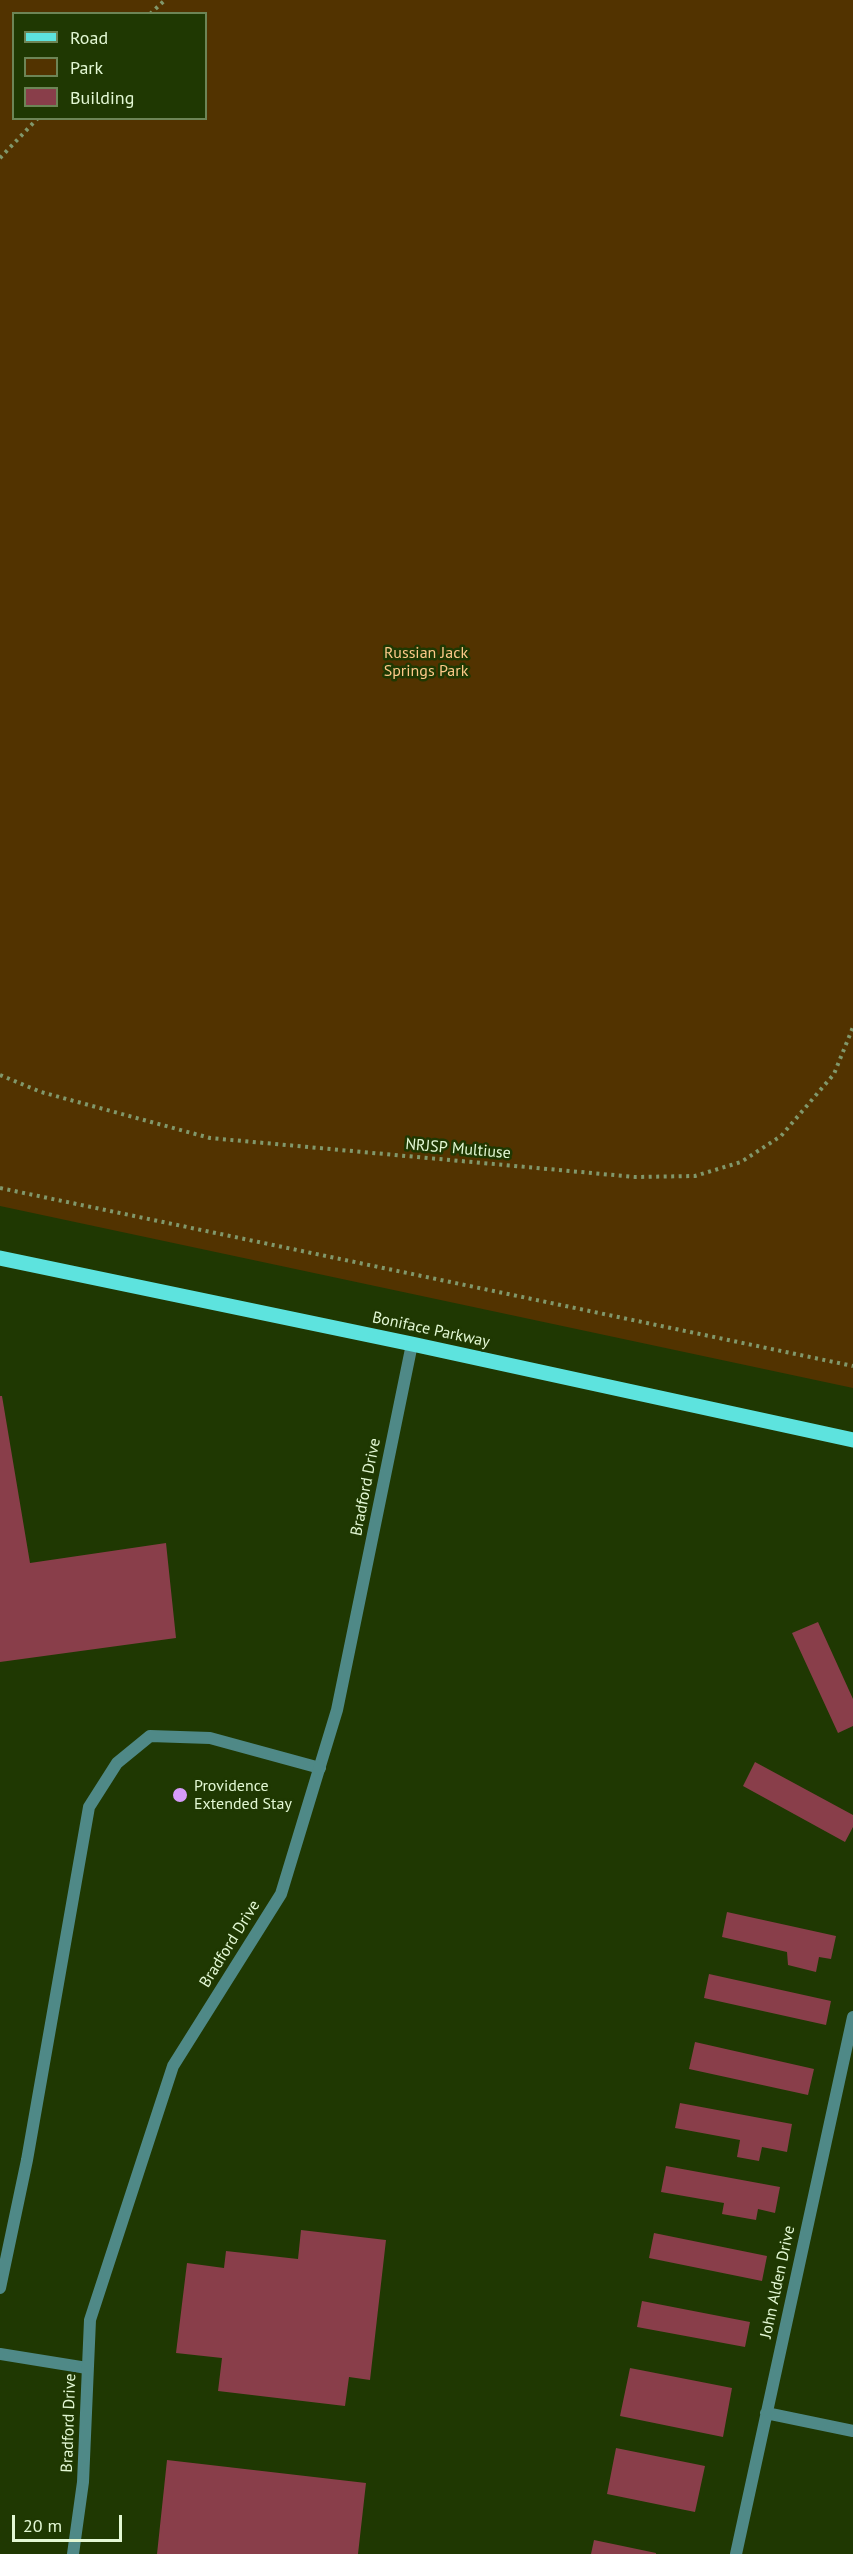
<!DOCTYPE html>
<style>
body{margin:0}
#map{position:relative;width:853px;height:2554px;overflow:hidden;background:#1f3802;font-family:"PT Sans",sans-serif}
canvas{display:block}
.legend{position:absolute;left:12px;top:12px;width:195px;height:108px;box-sizing:border-box;background:#1f3802;border:2px solid #6d8556;margin:0;padding:8px 10px;list-style:none;font-size:18px;color:#e3f8d4}
.legend li{display:flex;align-items:center;gap:12px;height:30px}
.legend b{width:30px;border:2px solid #6d8556}
.scale{position:absolute;left:12px;top:2515px;width:110px;height:27px;box-sizing:border-box;border:3px solid #e3f8d4;border-top:0;padding-left:8px;font-size:18px;line-height:21px;white-space:nowrap;color:#e3f8d4;-webkit-text-stroke:4px #1f3802;paint-order:stroke}
</style>
<div id="map">
<canvas width="853" height="2554"></canvas>
<ul class="legend">
<li><b style="height:8px;background:#5de3de"></b>Road</li>
<li><b style="height:16px;background:#523300"></b>Park</li>
<li><b style="height:16px;background:#893e4a"></b>Building</li>
</ul>
<div class="scale">20 m</div>
</div>
<script>
const ctx = document.querySelector('canvas').getContext('2d');
ctx.lineJoin = 'round';
function fill(path, color) { ctx.fillStyle = color; ctx.fill(path, 'evenodd'); }
const poly = rows => new Path2D(rows.map(r => 'M' + r).join(''));
function stroke(path, color, width, dash) { ctx.strokeStyle = color; ctx.lineWidth = width; ctx.lineCap = dash ? 'butt' : 'round'; ctx.setLineDash(dash || []); ctx.stroke(path); }
function drawText(font, color, halo, rows, align = 'center') {
  ctx.font = font + ' "PT Sans",sans-serif'; ctx.lineWidth = 5; ctx.setLineDash([]); ctx.textBaseline = 'middle'; ctx.strokeStyle = halo; ctx.fillStyle = color; for (const [text, x, y, turn = 0] of rows) {
    ctx.save(); ctx.translate(x, y); ctx.rotate((+turn || 0) * Math.PI / 180); ctx.textAlign = isNaN(turn) ? turn : align; if (halo) ctx.strokeText(text, 0, 0); ctx.fillText(text, 0, 0); ctx.restore();
  }
}
fill(poly([
 [0,0,853,0,853,1388,0,1206],
 [14,14,206,14,206,118,14,118]
]), '#523300');
fill(poly([
 [0,1396,2,1396,30,1563,166,1543,176,1638,0,1662],
 [818,1622,853,1699,853,1726,838,1733,792,1633],
 [755,1762,853,1815,853,1827,845,1842,743,1786],
 [727,1912,836,1936,831,1959,819,1957,816,1972,788,1965,787,1952,722,1937],
 [709,1974,831,2001,826,2025,704,1998],
 [695,2042,814,2069,808,2095,689,2069],
 [680,2103,792,2124,787,2152,762,2147,759,2161,737,2157,740,2140,675,2128],
 [666,2166,780,2187,775,2213,758,2209,756,2220,722,2214,724,2203,661,2192],
 [301,2230,386,2240,370,2380,349,2377,345,2406,218,2391,222,2358,176,2353,187,2263,224,2268,226,2251,298,2259],
 [654,2233,767,2256,762,2281,649,2258],
 [642,2301,750,2322,745,2347,637,2327],
 [630,2368,732,2388,723,2437,620,2416],
 [616,2448,705,2466,695,2512,607,2494],
 [167,2460,366,2483,358,2554,157,2554],
 [594,2540,656,2553,656,2554,591,2554]
]), '#893e4a');
stroke(poly([
 [150,14,165,0],
 [0,158,38,118],
 [0,1075,41,1092,210,1138,635,1177,695,1176,741,1162,781,1136,834,1074,853,1027],
 [0,1188,853,1366]
]), '#81986b', 4, [3, 4.5]);
stroke(poly([
 [0,2288,27,2160,89,1807,117,1763,150,1736,210,1738,320,1768],
 [0,2354,87,2368]
]), '#4f8987', 12);
stroke(poly([
 [766,2413,853,2431],
 [73,2554,83,2482,90,2320,173,2066,281,1894,337,1710,412,1344],
 [736,2554,853,2017]
]), '#4f8987', 12);
stroke(poly([
 [0,1258,412,1344,853,1440]
]), '#5de3de', 15);
for (const [x, y, r, color] of [
 [180,1795,8,"#d69bfa"]
]) { const dot = new Path2D(); dot.arc(x, y, r, 0, 2 * Math.PI); ctx.fillStyle = color; ctx.fill(dot); stroke(dot, '#1f3802', 2); }
drawText('16px', '#fdc989', '#1f3802', [
 ["Russian Jack",426,653],
 ["Springs Park",426,671]
]);
drawText('16px', '#e3f8d4', '#1f3802', [
 ["NRJSP Multiuse",458,1149,5],
 ["Boniface Parkway",431,1330,12],
 ["Bradford Drive",366,1487,-79],
 ["Bradford Drive",230,1944,-58],
 ["John Alden Drive",778,2282,-78],
 ["Bradford Drive",69,2423,-88]
]);
drawText('16px', '#e3f8d4', '#1f3802', [
 ["Providence",194,1786],
 ["Extended Stay",194,1804]
], 'left');
</script>
